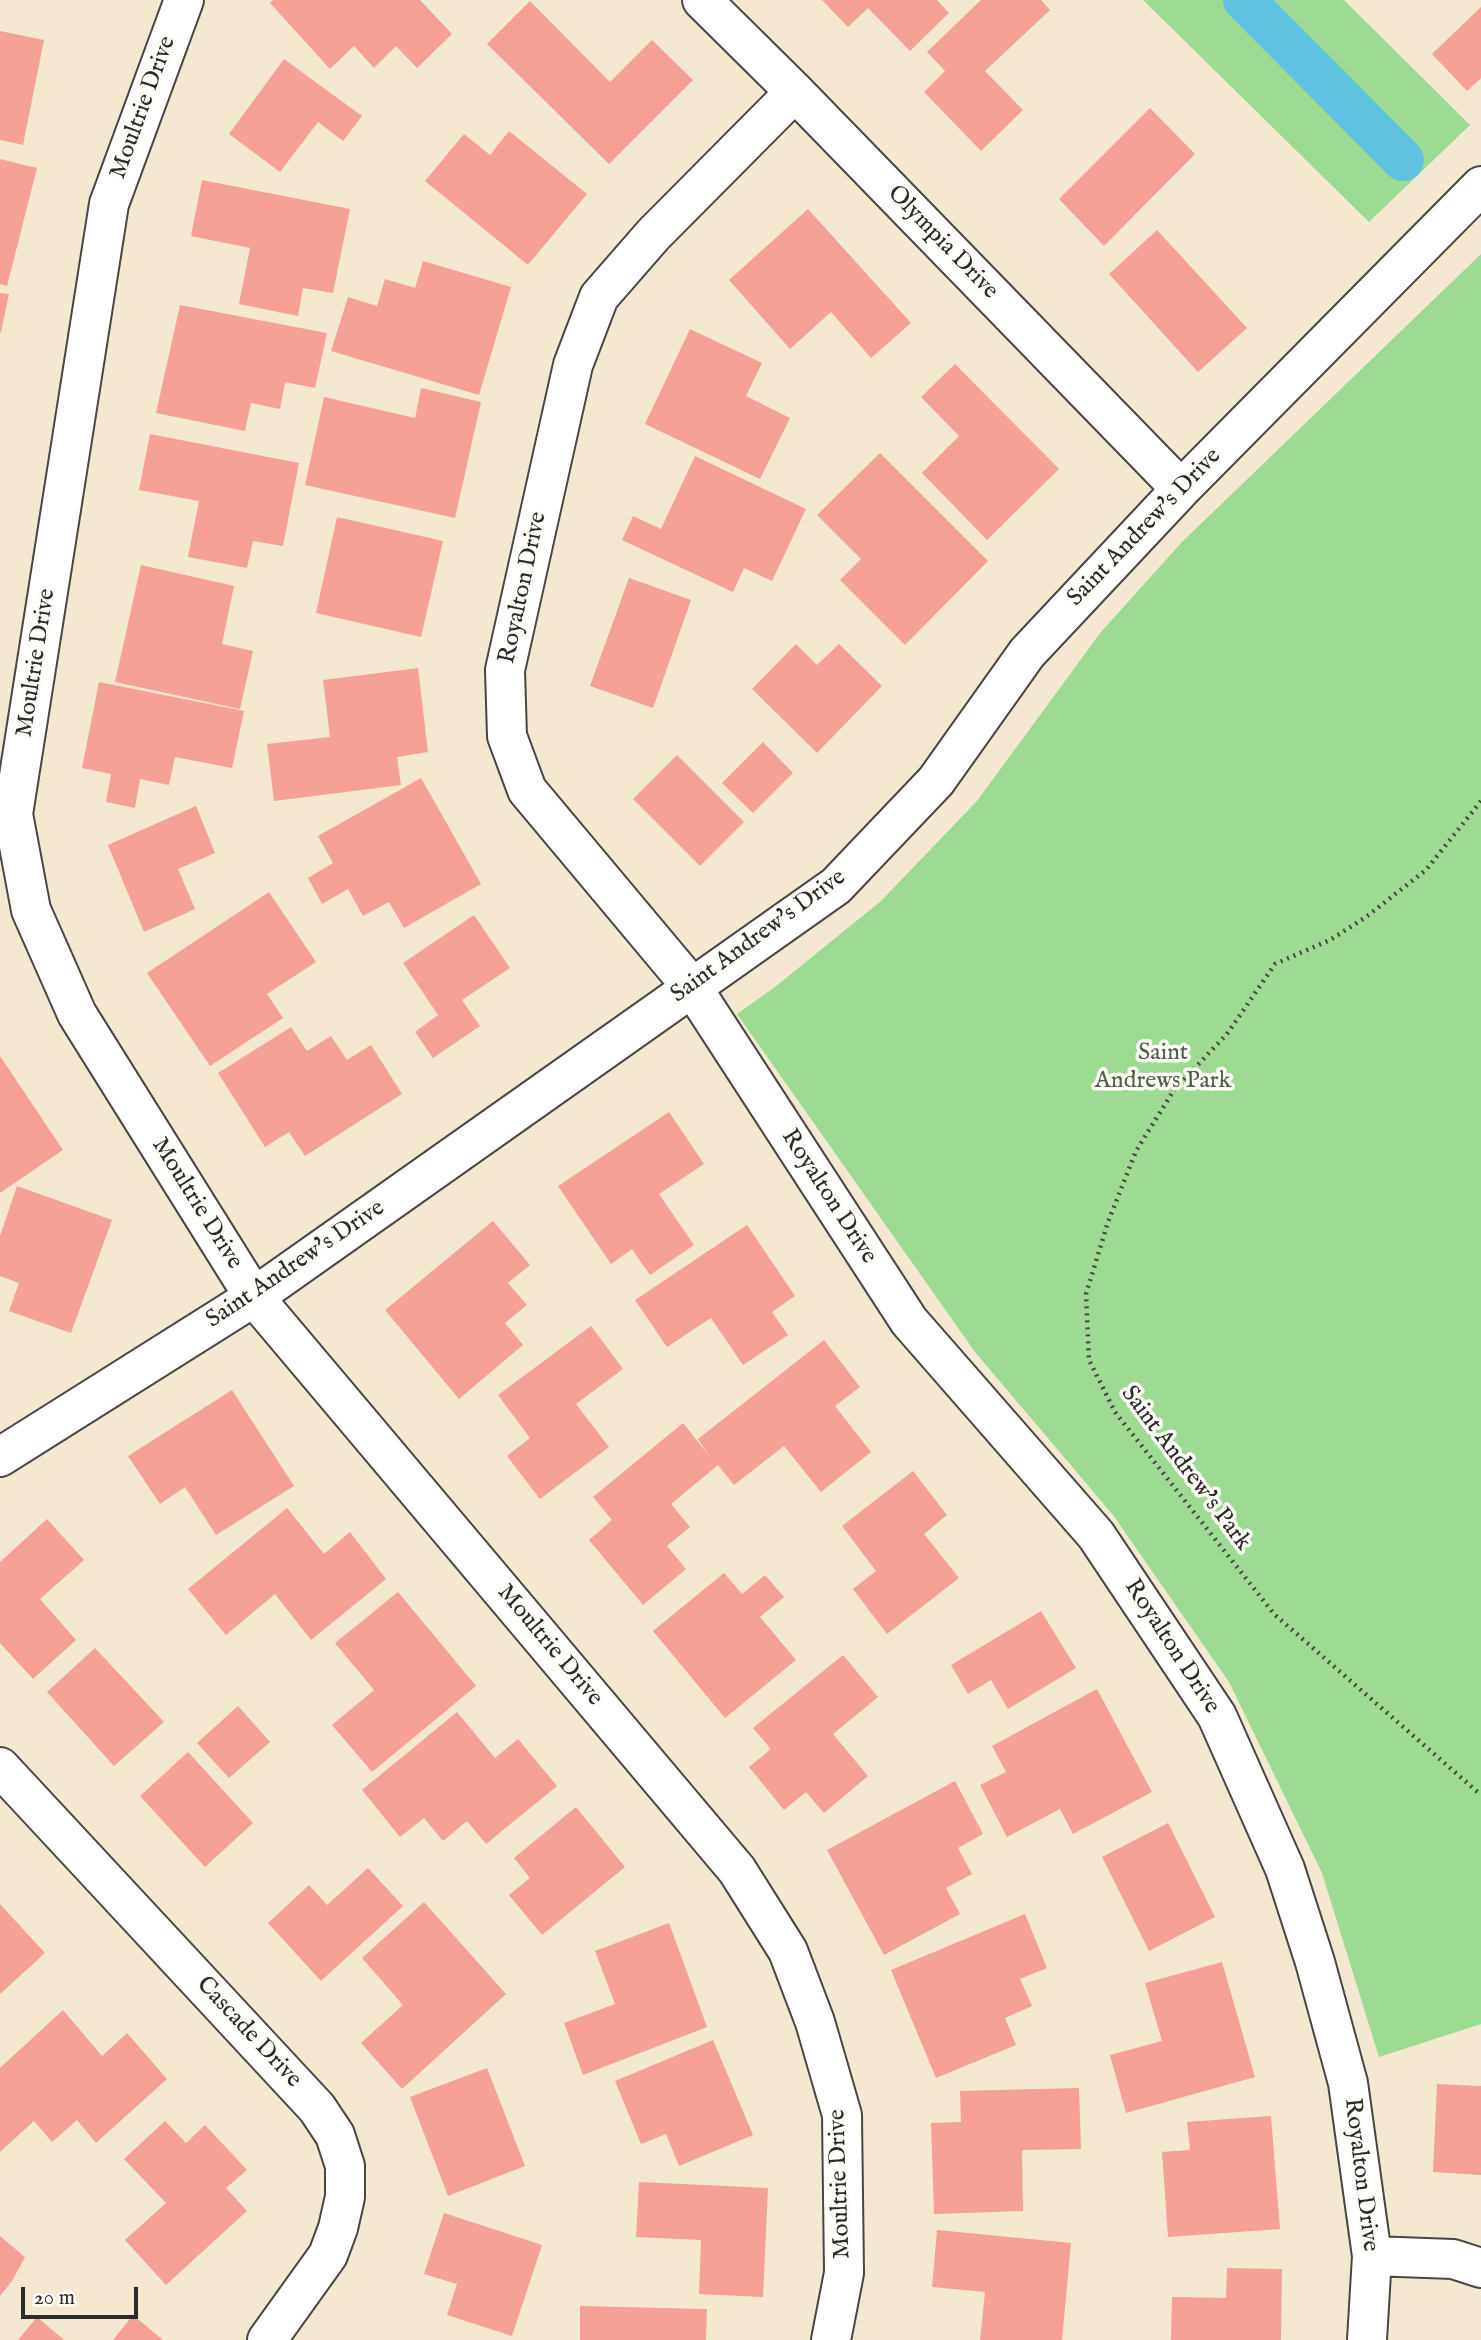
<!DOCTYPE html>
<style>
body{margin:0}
#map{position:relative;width:1481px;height:2340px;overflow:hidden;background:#f4e8d1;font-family:"IM FELL English",serif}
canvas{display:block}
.scale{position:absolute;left:21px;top:2287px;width:117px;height:32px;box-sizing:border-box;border:4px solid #2b2b2b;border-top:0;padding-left:9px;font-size:21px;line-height:24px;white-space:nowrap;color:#2b2b2b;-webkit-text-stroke:5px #fdfcf7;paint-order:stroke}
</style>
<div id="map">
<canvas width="1481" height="2340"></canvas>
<div class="scale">20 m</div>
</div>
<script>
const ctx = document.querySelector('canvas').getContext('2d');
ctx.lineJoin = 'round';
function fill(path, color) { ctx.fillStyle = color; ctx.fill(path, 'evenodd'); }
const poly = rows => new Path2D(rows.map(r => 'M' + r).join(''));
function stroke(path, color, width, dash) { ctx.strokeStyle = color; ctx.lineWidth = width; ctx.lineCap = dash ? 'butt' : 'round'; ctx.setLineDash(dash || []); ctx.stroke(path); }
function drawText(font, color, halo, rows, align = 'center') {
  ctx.font = font + ' "IM FELL English",serif'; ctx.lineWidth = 7; ctx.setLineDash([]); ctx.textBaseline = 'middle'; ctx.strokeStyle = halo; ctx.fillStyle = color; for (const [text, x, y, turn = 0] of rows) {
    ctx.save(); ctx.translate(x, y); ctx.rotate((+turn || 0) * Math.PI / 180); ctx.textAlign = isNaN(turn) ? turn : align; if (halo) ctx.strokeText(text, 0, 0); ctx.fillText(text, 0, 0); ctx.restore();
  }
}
fill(poly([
 [1143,0,1344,0,1470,125,1369,222],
 [1481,254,1481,2024,1379,2057,1322,1873,1229,1682,1113,1515,975,1352,737,1014,775,987,881,901,977,801,1101,632,1182,542]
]), '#9cdb91');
stroke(poly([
 [1244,0,1403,160]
]), '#61c2df', 42);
fill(poly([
 [273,0,420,0,452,34,417,68,396,46,374,68,354,46,330,69,270,3],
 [822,0,937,0,949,13,910,51,868,8,848,27],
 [981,0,1041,0,1050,10,985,71,1023,110,981,151,924,92,945,71,927,52],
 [530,1,610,82,652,40,693,80,609,164,487,44],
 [1481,7,1481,78,1467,91,1432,54],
 [0,31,44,40,23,145,0,140],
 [284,59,362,116,343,141,318,122,280,172,229,134],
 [1150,108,1195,154,1104,246,1059,199],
 [509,131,587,194,528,265,425,181,464,134,490,155],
 [0,159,37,168,7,286,0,284],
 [202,180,350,209,333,293,303,288,298,316,239,304,250,248,191,236],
 [808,209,911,323,871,358,831,312,790,349,729,280],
 [1157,230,1247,328,1198,372,1109,274],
 [423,261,511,287,479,395,331,351,348,297,377,306,385,279,415,288],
 [0,293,9,294,1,332,0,332],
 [180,305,327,333,315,388,285,382,280,409,251,403,245,431,156,413],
 [690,329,762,363,746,396,790,418,760,479,645,424],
 [955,364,1059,469,987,540,922,473,959,436,921,397],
 [421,388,481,402,455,518,305,485,324,397,415,418],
 [150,434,299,463,283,546,253,541,247,568,188,557,199,501,139,490],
 [880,453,988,561,905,645,840,580,861,559,817,515],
 [695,456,806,509,772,581,744,568,733,592,622,540,633,516,661,529],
 [337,517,443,541,421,637,316,613],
 [141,565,234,586,222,644,253,651,240,709,115,682],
 [629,578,691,600,653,708,590,686],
 [796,644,817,665,839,644,882,686,817,753,752,689],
 [418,668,428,752,397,757,401,785,274,801,267,744,330,737,323,680],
 [99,682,244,711,232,768,175,757,169,785,140,779,135,808,106,802,111,774,82,768],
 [763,742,793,773,753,813,722,783],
 [677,755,744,822,700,866,633,799],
 [421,778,481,884,404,928,389,902,363,916,348,889,322,904,308,878,333,863,318,836],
 [196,806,215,853,178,869,195,909,144,932,108,845],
 [269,892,316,962,267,994,283,1018,210,1066,147,973],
 [474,915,510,968,462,1000,480,1026,433,1058,415,1032,438,1015,403,963],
 [291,1027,307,1051,331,1036,347,1060,371,1045,402,1094,305,1156,289,1132,265,1147,218,1073],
 [0,1056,63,1150,0,1193],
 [669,1112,704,1164,659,1194,694,1245,650,1275,632,1249,611,1264,558,1186],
 [17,1186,112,1220,71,1333,9,1311,19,1283,0,1276,0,1236],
 [493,1221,530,1265,508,1283,527,1305,505,1323,523,1345,459,1399,385,1310],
 [747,1225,795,1296,772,1312,788,1335,743,1365,711,1318,667,1347,635,1300],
 [591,1326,623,1369,576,1404,609,1447,540,1499,507,1456,530,1438,498,1395],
 [824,1340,860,1387,835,1406,871,1452,821,1492,784,1446,734,1485,718,1465,671,1504,690,1527,667,1546,686,1569,643,1605,589,1540,612,1520,593,1497,683,1423,710,1457,698,1439],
 [232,1390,294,1486,216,1535,185,1487,160,1504,128,1456],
 [913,1471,947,1515,924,1534,959,1578,887,1634,853,1589,876,1571,842,1526],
 [287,1508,324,1554,350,1532,386,1579,311,1640,275,1594,226,1635,188,1589],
 [47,1519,84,1560,40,1599,76,1640,33,1679,0,1643,0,1562],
 [724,1573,742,1594,765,1575,784,1597,760,1617,796,1660,725,1718,653,1631],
 [398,1592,476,1686,372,1772,332,1725,374,1690,335,1643],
 [1041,1611,1076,1668,1008,1709,991,1680,968,1694,951,1665],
 [95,1648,164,1722,114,1766,47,1692],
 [843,1655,878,1697,833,1734,868,1776,824,1813,806,1792,784,1810,749,1767,771,1749,753,1728],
 [1097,1689,1152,1792,1073,1834,1060,1809,1007,1837,980,1785,1006,1772,992,1746],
 [238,1706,270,1742,229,1778,197,1743],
 [457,1712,495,1758,518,1739,557,1786,486,1844,467,1821,443,1841,424,1818,400,1837,362,1790],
 [188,1752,253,1823,205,1867,140,1796],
 [955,1781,983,1834,958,1848,972,1874,946,1888,960,1914,884,1955,827,1850],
 [576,1807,625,1867,542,1935,509,1895,530,1878,514,1858],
 [1168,1823,1215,1917,1149,1951,1102,1857],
 [368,1868,403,1906,321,1981,268,1923,309,1885,327,1905],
 [424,1902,506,1994,402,2089,361,2043,403,2005,362,1958],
 [0,1904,45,1953,0,1994],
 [1025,1914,1047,1968,1020,1979,1032,2006,1005,2018,1016,2045,936,2078,891,1970],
 [669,1923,707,2027,583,2075,564,2023,615,2004,595,1951],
 [1222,1962,1255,2077,1126,2113,1110,2055,1162,2041,1145,1983],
 [63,2010,102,2056,127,2033,167,2079,96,2143,77,2120,52,2142,34,2121,0,2152,0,2068],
 [713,2040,753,2135,679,2166,666,2134,641,2144,615,2081],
 [487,2068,525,2166,448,2196,410,2097],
 [1437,2084,1481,2086,1481,2175,1433,2172],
 [1079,2088,1081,2149,1022,2150,1023,2211,934,2214,931,2123,961,2122,960,2091],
 [1271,2116,1280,2229,1168,2237,1162,2152,1190,2150,1187,2122],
 [165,2121,186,2143,205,2125,247,2170,226,2188,247,2211,166,2285,125,2240,166,2203,124,2159],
 [639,2182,768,2188,763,2297,699,2294,701,2240,636,2237],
 [444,2213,542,2245,512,2336,447,2315,457,2284,424,2274],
 [937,2230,1071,2243,1062,2340,980,2340,985,2292,932,2287],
 [0,2236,25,2257,12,2281,0,2296],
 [1227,2268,1282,2269,1281,2340,1171,2340,1172,2297,1226,2298],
 [580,2306,707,2309,706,2340,580,2340],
 [133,2315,163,2340,113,2340],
 [37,2317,64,2340,18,2340]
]), '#f5a196');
const minor = poly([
 [184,0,109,204,13,814,31,910,77,1014,254,1297,737,1870,788,1951,815,2022,842,2115,844,2273,831,2340],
 [702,0,795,92,1181,489],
 [795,92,653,235,599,297,573,365,505,670,507,736,527,790,692,987,909,1321,1096,1535,1217,1716,1285,1869,1315,1962,1348,2083,1372,2256,1367,2340],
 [0,1457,254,1297,836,886,936,781,1027,653,1181,489,1481,186],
 [0,1767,317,2108,335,2135,345,2166,345,2197,338,2228,328,2255,267,2340],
 [1372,2256,1453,2259,1481,2268]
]);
stroke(minor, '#494744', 42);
stroke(poly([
 [1481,801,1426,870,1366,917,1330,940,1275,964,1227,1034,1174,1090,1136,1151,1108,1222,1086,1294,1089,1360,1115,1412,1274,1614,1481,1795]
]), '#494744', 4.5, [2, 5]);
stroke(minor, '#fff', 38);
drawText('24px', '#2b2b2b', '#fdfcf7', [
 ["Moultrie Drive",144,108,-70],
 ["Olympia Drive",942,243,46],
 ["Saint Andrew's Drive",1145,528,-46],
 ["Royalton Drive",524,588,-78],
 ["Moultrie Drive",37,663,-81],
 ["Saint Andrew's Drive",759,937,-36],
 ["Royalton Drive",828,1197,57],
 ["Moultrie Drive",196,1204,58],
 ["Saint Andrew's Drive",296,1265,-34],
 ["Saint Andrew's Park",1185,1469,53],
 ["Moultrie Drive",549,1646,50],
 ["Royalton Drive",1171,1647,57],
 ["Cascade Drive",248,2033,47],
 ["Royalton Drive",1360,2175,83],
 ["Moultrie Drive",841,2184,-92]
]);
drawText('24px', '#4d604a', '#fdfcf7', [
 ["Saint",1163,1054],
 ["Andrews Park",1163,1082]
]);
</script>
